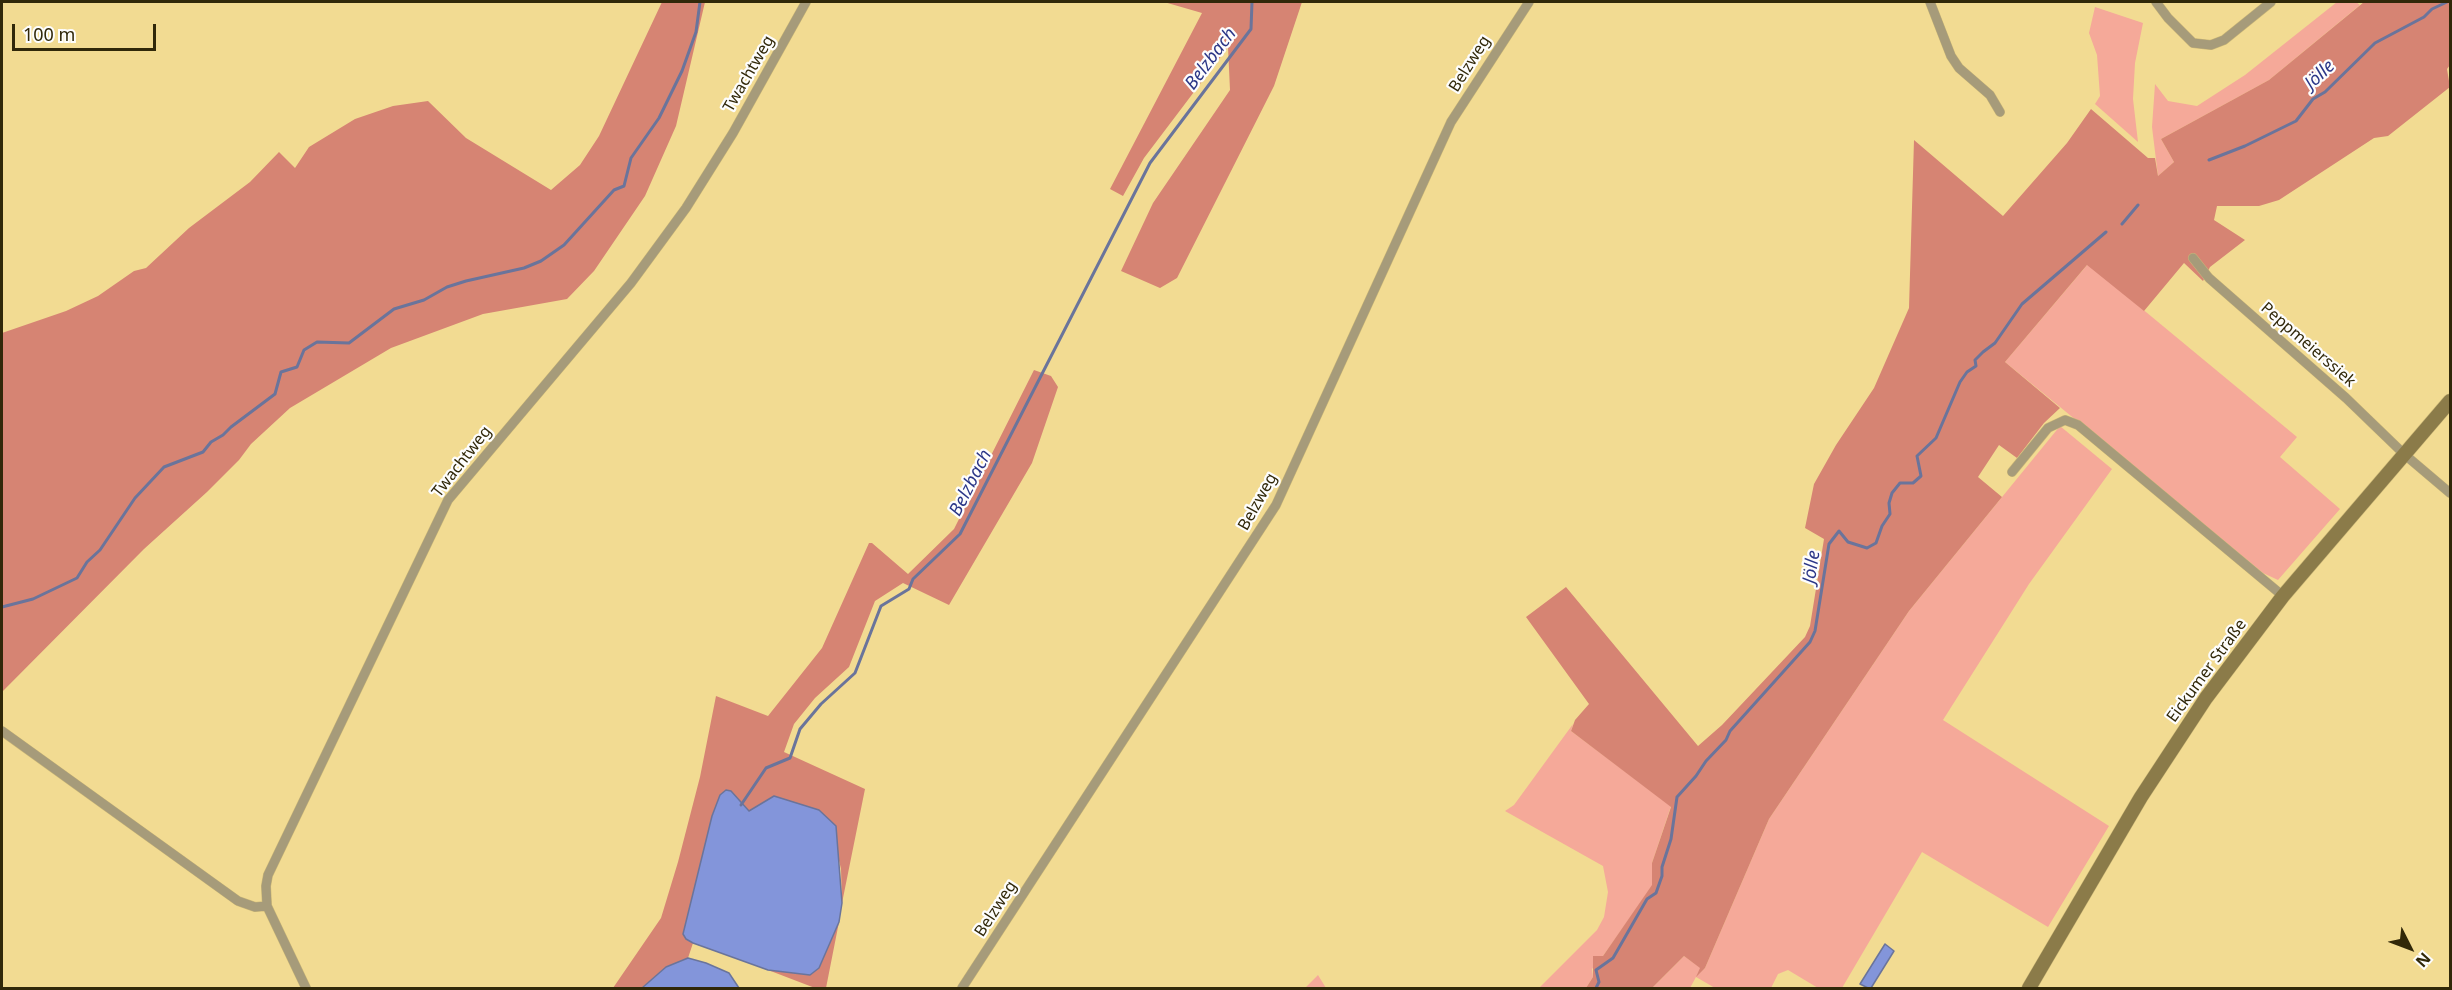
<!DOCTYPE html>
<meta charset="utf-8">
<style>
body{margin:0}
#map{position:relative;width:2452px;height:990px;overflow:hidden;background:#f2db92;font-family:"Noto Sans",sans-serif}
canvas{display:block}
.frame{position:absolute;inset:0;border:3px solid #312809;pointer-events:none}
.north{position:absolute;left:2380px;top:918px;width:60px;height:60px;-webkit-text-stroke:4px #fdfdfd;paint-order:stroke;rotate:132deg;font-size:16px;font-weight:700;line-height:24px;text-align:center;color:#312809}
.north::after{content:'';display:block;margin:auto;width:21px;height:27px;background:#312809;clip-path:polygon(50% 0,100% 100%,50% 72%,0 100%)}
.scale{position:absolute;left:12px;top:24px;width:144px;height:27px;box-sizing:border-box;border:3px solid #312809;border-top:0;padding-left:8px;font-size:18px;line-height:21px;white-space:nowrap;color:#312809;-webkit-text-stroke:4px #fdfdfd;paint-order:stroke}
</style>
<div id="map">
<canvas width="2452" height="990"></canvas>
<div class="frame"></div>
<div class="north">N</div>
<div class="scale">100 m</div>
</div>
<script>
const ctx = document.querySelector('canvas').getContext('2d');
ctx.lineJoin = 'round';
function fill(path, color) { ctx.fillStyle = color; ctx.fill(path, 'evenodd'); }
const poly = rows => new Path2D(rows.map(r => 'M' + r).join(''));
function stroke(path, color, width, dash) { ctx.strokeStyle = color; ctx.lineWidth = width; ctx.lineCap = dash ? 'butt' : 'round'; ctx.setLineDash(dash || []); ctx.stroke(path); }
function drawText(font, color, halo, rows, align = 'center') {
  ctx.font = font + ' "Noto Sans",sans-serif'; ctx.lineWidth = 4.5; ctx.setLineDash([]); ctx.textBaseline = 'middle'; ctx.strokeStyle = halo; ctx.fillStyle = color; for (const [text, x, y, turn = 0] of rows) {
    ctx.save(); ctx.translate(x, y); ctx.rotate((+turn || 0) * Math.PI / 180); ctx.textAlign = isNaN(turn) ? turn : align; if (halo) ctx.strokeText(text, 0, 0); ctx.fillText(text, 0, 0); ctx.restore();
  }
}
fill(poly([
 [2337,2,2356,2,2360,5,2269,80,2161,139,2174,162,2158,176,2152,127,2155,84,2168,101,2197,106,2245,75],
 [2095,7,2143,23,2135,63,2133,99,2138,142,2095,104,2100,96,2097,55,2089,33],
 [2088,264,2297,437,2280,457,2340,509,2278,580,2263,573,2005,362],
 [2060,426,2112,469,2029,584,1943,720,2109,826,2048,927,1922,852,1842,988,1818,988,1788,970,1778,974,1771,988,1715,988,1696,977,1690,988,1652,988,1684,956,1701,968,1697,975,1705,968,1769,819,1909,611],
 [1573,724,1571,731,1671,806,1652,863,1653,885,1603,956,1592,969,1593,977,1586,988,1539,988,1597,930,1604,917,1608,892,1603,866,1505,811,1514,805],
 [1318,975,1326,988,1305,988]
]), '#f5a999');
fill(poly([
 [662,2,705,2,676,126,645,196,594,271,567,299,483,314,391,348,290,408,251,444,239,460,207,492,144,549,2,692,2,333,66,311,98,296,134,271,146,268,189,228,250,182,279,152,295,168,309,147,355,119,393,106,428,101,466,138,551,190,580,165,599,136],
 [1164,2,1302,2,1274,86,1177,278,1160,288,1121,271,1153,203,1230,90,1228,47,1144,158,1123,196,1110,189,1202,13],
 [2364,2,2450,2,2450,65,2447,69,2450,87,2388,136,2374,138,2279,200,2259,206,2217,206,2214,220,2245,240,2210,267,2203,281,2184,263,2144,311,2087,265,2005,362,2060,408,2044,423,2017,458,1999,445,1978,477,2002,497,1909,611,1769,819,1705,968,1696,977,1700,968,1684,956,1652,988,1586,988,1593,977,1593,956,1603,956,1652,885,1652,863,1671,807,1571,731,1575,720,1589,704,1526,617,1566,587,1698,746,1722,725,1805,637,1810,626,1824,539,1805,528,1814,484,1836,445,1874,388,1909,308,1914,140,2003,216,2067,143,2091,109,2148,158,2155,158,2158,176,2174,162,2161,139,2269,80],
 [1034,370,1051,376,1058,387,1032,463,949,605,903,583,875,601,849,667,815,698,794,724,784,752,865,789,842,903,841,869,837,852,835,826,765,801,759,807,749,811,731,791,720,795,712,816,686,939,693,943,688,958,666,967,642,988,613,988,661,918,678,862,700,777,716,696,768,716,822,648,869,543,872,543,908,574,954,529],
 [839,922,826,988,815,988,768,970,810,975,819,968]
]), '#d68473');
const water = poly([
 [726,790,731,791,749,811,774,796,819,810,836,826,842,903,839,922,819,968,810,975,768,970,693,943,686,939,683,934,712,816,720,795,726,790],
 [1885,944,1894,951,1871,988,1868,988,1860,984,1885,944],
 [688,958,706,963,729,973,739,988,642,988,666,967,688,958]
]);
fill(water, '#8395da');
stroke(water, '#6a749b', 1.5);
stroke(poly([
 [2209,160,2245,146,2296,121,2313,99,2325,92,2375,43,2424,17,2432,9,2447,2],
 [2122,224,2138,205],
 [2,607,33,599,77,578,87,562,100,550,135,498,164,467,203,452,211,442,223,435,231,427,275,394,281,372,297,367,304,350,317,342,349,343,394,309,424,300,447,287,466,281,524,268,541,261,564,245,614,190,624,186,631,158,659,118,682,71,696,32,700,2],
 [741,805,766,768,790,758,800,729,821,704,855,673,881,606,909,589,913,579,960,534,1150,163,1251,29,1252,2],
 [1596,988,1599,982,1596,970,1613,958,1647,899,1656,893,1662,876,1662,867,1671,839,1677,797,1696,776,1706,761,1726,740,1730,731,1810,642,1815,631,1829,544,1839,531,1848,542,1867,548,1876,543,1882,526,1890,514,1889,503,1892,493,1900,483,1913,483,1921,476,1917,456,1936,438,1960,382,1967,372,1976,366,1975,360,1983,352,1995,343,2022,304,2106,232]
]), '#6a749b', 3);
const minor = poly([
 [1930,2,1951,56,1959,68,1990,95,2000,112],
 [2156,2,2168,18,2193,43,2211,45,2224,40,2271,2],
 [2193,258,2209,278,2346,398,2404,454,2450,493],
 [2012,472,2048,428,2065,420,2078,425,2283,596],
 [2,731,238,901,255,907,267,906],
 [306,988,267,906,266,886,268,875,448,500,631,283,686,208,733,133,806,2],
 [962,988,1276,505,1451,122,1529,2]
]);
const secondary = poly([
 [2029,988,2141,797,2206,698,2283,596,2450,401]
]);
stroke(minor, '#cbb777', 10);
stroke(secondary, '#cbb777', 15);
stroke(minor, '#a69b7a', 9);
stroke(secondary, '#8b7b49', 14);
drawText('16px', '#312809', '#fdfdfd', [
 ["Belzweg",1470,64,-58],
 ["Twachtweg",749,74,-60],
 ["Peppmeierssiek",2308,345,41],
 ["Twachtweg",462,462,-52],
 ["Belzweg",1258,502,-61],
 ["Eickumer Straße",2207,671,-54],
 ["Belzweg",996,909,-57]
]);
drawText('italic 18px', '#2b3687', '#fdfdfd', [
 ["Belzbach",1211,59,-53],
 ["Jölle",2320,75,-43],
 ["Belzbach",971,483,-63],
 ["Jölle",1812,567,-81]
]);
</script>
